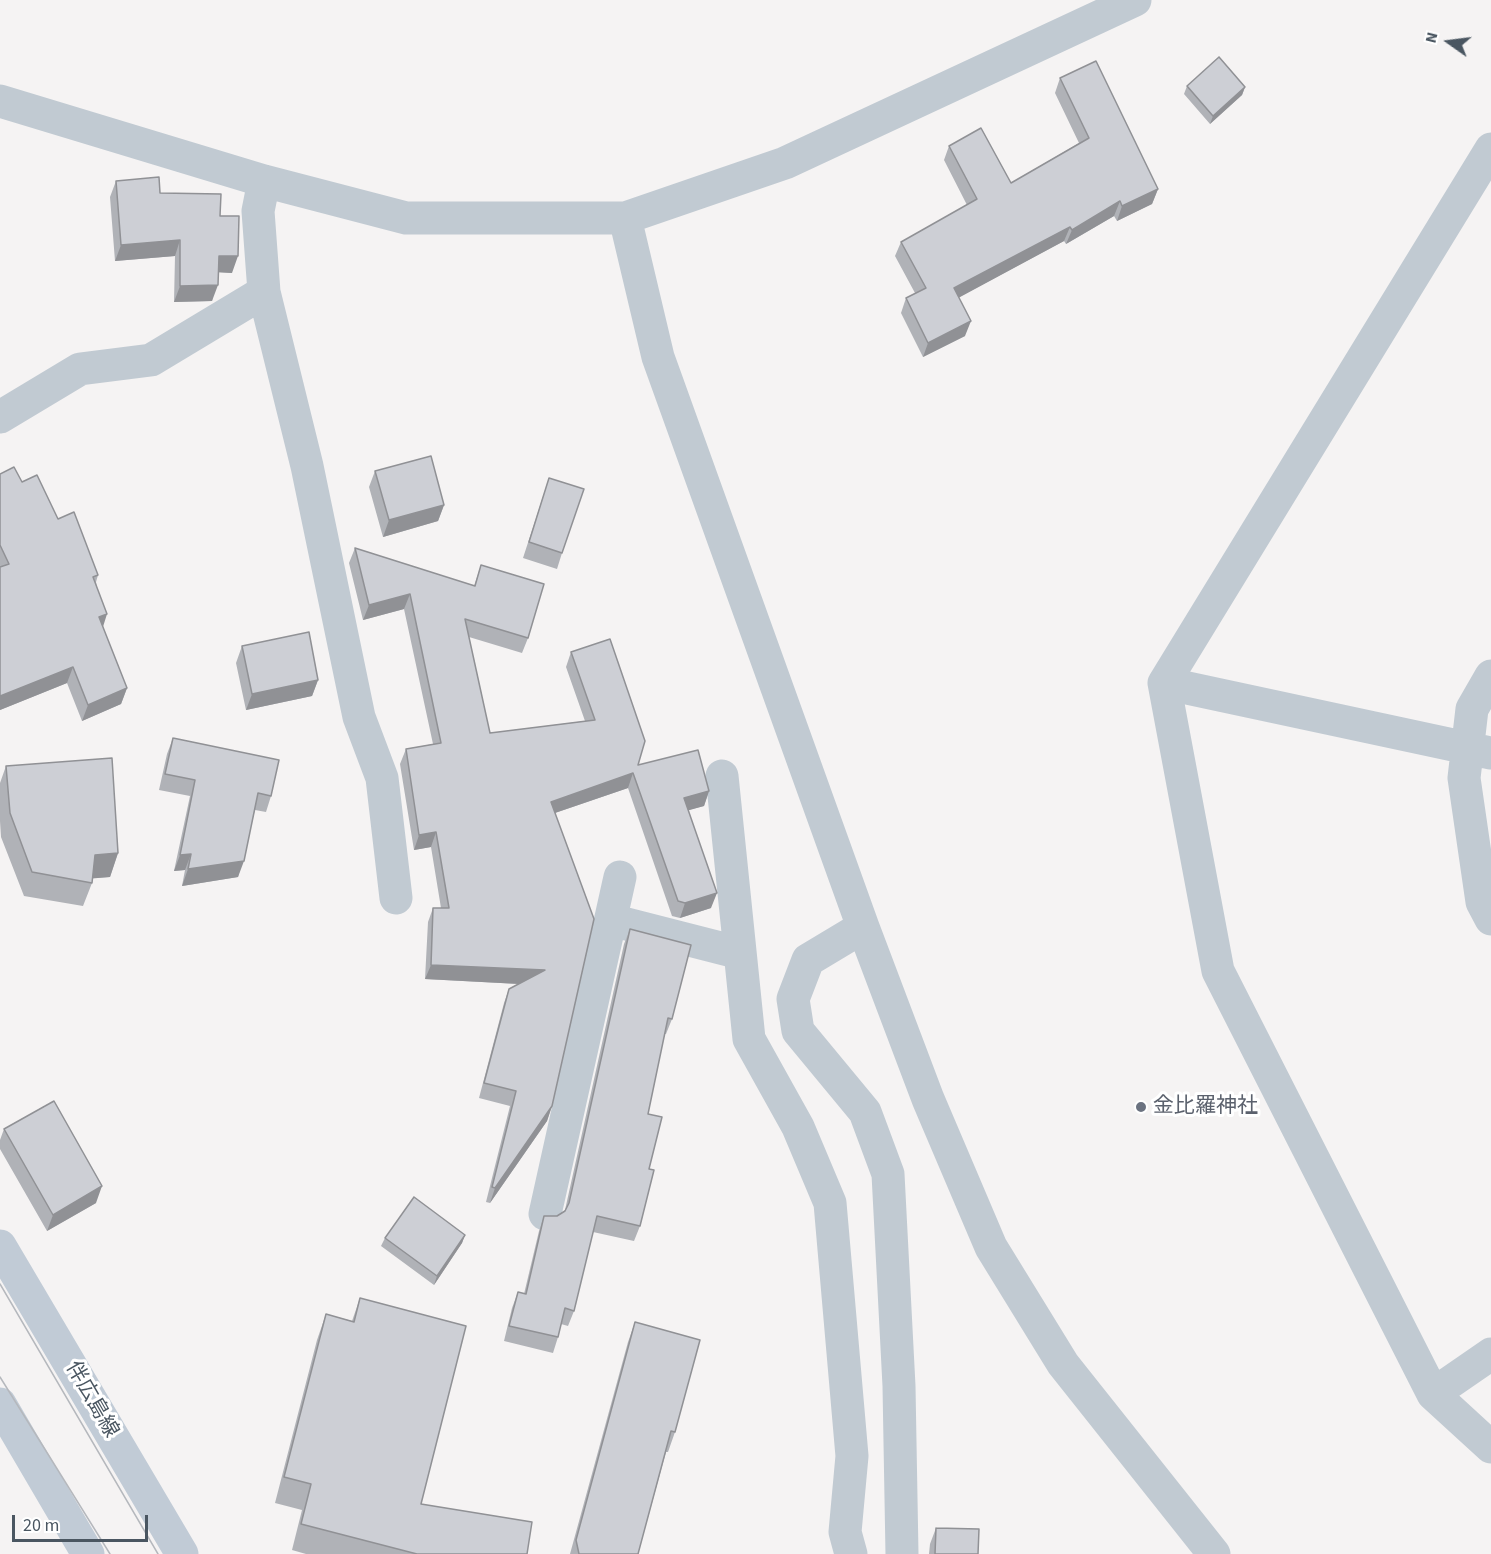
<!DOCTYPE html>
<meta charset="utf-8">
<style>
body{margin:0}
#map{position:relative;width:1491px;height:1554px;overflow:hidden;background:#f5f3f3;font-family:"Source Sans 3",sans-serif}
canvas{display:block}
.north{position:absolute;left:1419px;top:12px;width:60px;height:60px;-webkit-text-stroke:4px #fff;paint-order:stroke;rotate:284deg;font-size:16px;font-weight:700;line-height:24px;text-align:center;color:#4a5661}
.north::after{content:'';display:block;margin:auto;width:21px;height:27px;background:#4a5661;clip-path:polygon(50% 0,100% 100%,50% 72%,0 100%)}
.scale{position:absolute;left:12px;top:1515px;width:136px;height:27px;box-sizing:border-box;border:3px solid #4a5661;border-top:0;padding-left:8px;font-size:18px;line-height:21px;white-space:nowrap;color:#4a5661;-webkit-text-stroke:4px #fff;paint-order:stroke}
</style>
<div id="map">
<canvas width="1491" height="1554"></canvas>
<div class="north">N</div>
<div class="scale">20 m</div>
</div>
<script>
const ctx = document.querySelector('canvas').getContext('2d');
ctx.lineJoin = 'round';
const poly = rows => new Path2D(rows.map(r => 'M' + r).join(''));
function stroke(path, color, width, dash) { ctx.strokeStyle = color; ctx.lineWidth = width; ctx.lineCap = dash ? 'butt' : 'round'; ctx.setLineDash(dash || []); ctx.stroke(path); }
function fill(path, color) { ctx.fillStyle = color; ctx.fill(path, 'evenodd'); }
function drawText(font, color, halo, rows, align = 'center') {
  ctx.font = font + ' "Source Sans 3","Noto Sans JP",sans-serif'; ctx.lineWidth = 6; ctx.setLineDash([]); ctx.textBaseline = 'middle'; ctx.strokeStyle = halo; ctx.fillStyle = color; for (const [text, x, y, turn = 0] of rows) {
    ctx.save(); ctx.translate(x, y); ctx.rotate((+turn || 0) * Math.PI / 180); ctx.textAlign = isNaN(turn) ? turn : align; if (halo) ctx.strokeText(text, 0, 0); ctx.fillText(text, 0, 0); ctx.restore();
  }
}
stroke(poly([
 [0,101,264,181,406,218,625,218,785,163,1135,0],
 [1491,149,1164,683,1218,971,1433,1394,1491,1447],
 [264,181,258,211,264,292,307,466,359,717,382,778,396,898],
 [625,218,658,357,863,927,928,1099,991,1247,1063,1364,1214,1554],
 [0,417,80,369,151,360,264,292],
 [1491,676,1472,709,1464,778,1482,902,1491,919],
 [1164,683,1491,753],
 [722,776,749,1039,798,1127,830,1203,852,1456,845,1532,851,1554],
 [611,920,740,953],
 [863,927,808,960,793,999,798,1031,865,1112,888,1174,899,1386,902,1554],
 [545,1214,620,877],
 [1433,1394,1491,1354]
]), '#c1cad2', 33);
stroke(poly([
 [0,1246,182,1554],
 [0,1404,88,1554]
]), '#c1cbd6', 33);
stroke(poly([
 [0,1284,158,1554],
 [0,1377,110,1554]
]), '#b5b8bd', 1.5);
fill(poly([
 [1060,78,1158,189,1152,204,1117,221,1114,216,1066,244,1064,241,959,297,965,336,923,357,901,313,906,298,915,293,895,256,901,242,967,205,944,160,949,146,1011,183,1079,143,1055,93],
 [1187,86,1245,87,1242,95,1210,124,1184,94],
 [116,181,160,193,220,216,232,273,218,272,212,301,174,302,175,256,115,261,110,197],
 [375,471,444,505,438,521,383,537,369,487],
 [0,474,22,482,58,519,98,575,96,582,103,627,127,688,121,704,82,721,67,683,0,710],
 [549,478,562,553,557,569,523,558],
 [355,548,474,586,481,565,528,638,522,653,469,637,490,733,585,721,566,667,571,652,638,765,709,791,704,806,688,810,711,908,680,918,672,916,628,788,555,813,552,1106,547,1121,490,1203,486,1202,510,1106,479,1098,504,1003,509,989,519,984,425,979,428,922,433,908,441,908,431,847,414,850,400,764,406,749,433,744,404,609,363,620,349,563],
 [242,646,318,680,312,696,246,710,236,663],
 [173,738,271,796,266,812,255,810,238,877,182,886,185,870,174,871,190,796,159,790,167,754],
 [6,766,118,853,110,877,93,878,92,883,83,906,24,896,1,837,0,821,0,783],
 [630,929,672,1019,666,1034,664,1034,648,1114,649,1169,640,1226,634,1241,593,1232,574,1311,568,1326,561,1324,558,1337,553,1353,504,1341,512,1308,518,1292,524,1294,539,1231,544,1216,557,1216,565,1210,624,944],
 [4,1129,96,1203,47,1231,0,1149,0,1140],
 [465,1235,462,1243,434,1285,381,1246,385,1238],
 [360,1298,421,1504,527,1554,306,1554,292,1550,302,1510,275,1503,317,1340,326,1314,352,1321],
 [635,1322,675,1432,668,1452,666,1452,638,1554,570,1554,628,1342],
 [936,1528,978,1554,929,1554,930,1544]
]), '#b0b2b7');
fill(poly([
 [1245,87,1242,95,1210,124,1213,116],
 [1158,189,1152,204,1117,221,1122,206],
 [1120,201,1114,216,1066,244,1072,230],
 [1070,227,1064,241,949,303,954,288],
 [180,240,175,256,115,261,121,245],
 [219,256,238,256,232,273,213,272],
 [218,285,212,301,174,302,180,286],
 [971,321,965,336,923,357,928,343],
 [444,505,438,521,383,537,389,520],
 [410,594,404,609,363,620,369,605],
 [107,614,102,630,99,617],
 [73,667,67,683,0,710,0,696],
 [318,680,312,696,246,710,252,694],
 [127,688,121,704,82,721,88,705],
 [633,773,628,788,546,816,551,802],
 [709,791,704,806,679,813,684,798],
 [436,832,431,847,414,850,419,835],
 [118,853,110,877,86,879,95,855],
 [191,854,185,870,174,871,180,855],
 [244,861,238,877,182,886,188,869],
 [717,893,711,908,680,918,685,903],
 [431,965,545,970,539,985,425,979],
 [552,1106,547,1121,490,1203,495,1188],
 [102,1186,96,1203,47,1231,53,1215],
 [465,1235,462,1243,434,1285,437,1276]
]), '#909195');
const building = poly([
 [1219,57,1245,87,1213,116,1187,86,1219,57],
 [1096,61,1158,189,1122,206,1120,201,1072,230,1070,227,954,288,971,321,928,343,906,298,926,288,901,242,977,199,949,146,981,128,1011,183,1089,138,1060,78,1096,61],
 [159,177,160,193,221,194,220,216,239,216,238,256,219,256,218,285,180,286,180,240,121,245,116,181,159,177],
 [431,456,444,505,389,520,375,471,431,456],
 [14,467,22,482,37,475,58,519,74,512,98,575,93,577,107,614,99,617,127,688,88,705,73,667,0,696,0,567,9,564,0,545,0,474,14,467],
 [549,478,584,489,562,553,529,542,549,478],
 [355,548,475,586,481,565,544,584,528,638,465,619,490,733,595,720,571,652,610,639,645,741,638,765,698,750,709,791,684,798,717,893,685,903,678,901,633,773,551,802,594,919,552,1106,495,1188,492,1187,516,1091,484,1083,509,989,545,970,431,965,433,908,449,908,436,832,419,835,406,749,441,743,410,594,369,605,355,548],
 [309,632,318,680,252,694,242,646,309,632],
 [173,738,279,760,271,796,258,793,244,861,188,869,191,854,180,855,195,780,165,774,173,738],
 [112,758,118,853,95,855,92,883,32,872,10,813,6,766,112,758],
 [630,929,691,945,672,1019,668,1018,648,1114,662,1117,649,1169,654,1170,640,1226,597,1216,574,1311,565,1308,558,1337,509,1326,518,1292,526,1294,544,1216,557,1216,565,1211,569,1203,630,929],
 [54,1101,102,1186,53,1215,4,1129,54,1101],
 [414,1197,465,1235,437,1276,385,1238,414,1197],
 [360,1298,466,1326,421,1504,532,1522,527,1554,417,1554,301,1524,311,1484,284,1477,326,1314,354,1322,360,1298],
 [635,1322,700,1340,675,1432,671,1431,638,1554,579,1554,576,1540,635,1322],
 [936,1528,979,1529,978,1554,935,1554,936,1528]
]);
fill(building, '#cdcfd5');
stroke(building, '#909195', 1.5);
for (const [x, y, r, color] of [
 [1141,1107,6,"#6b7280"]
]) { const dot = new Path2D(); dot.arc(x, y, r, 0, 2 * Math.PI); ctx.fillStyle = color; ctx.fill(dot); stroke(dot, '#fff', 2); }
drawText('21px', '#5b616d', '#fff', [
 ["金比羅神社",1153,1107]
], 'left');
drawText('21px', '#4a5661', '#fff', [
 ["伴広島線",91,1400,60]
]);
</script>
